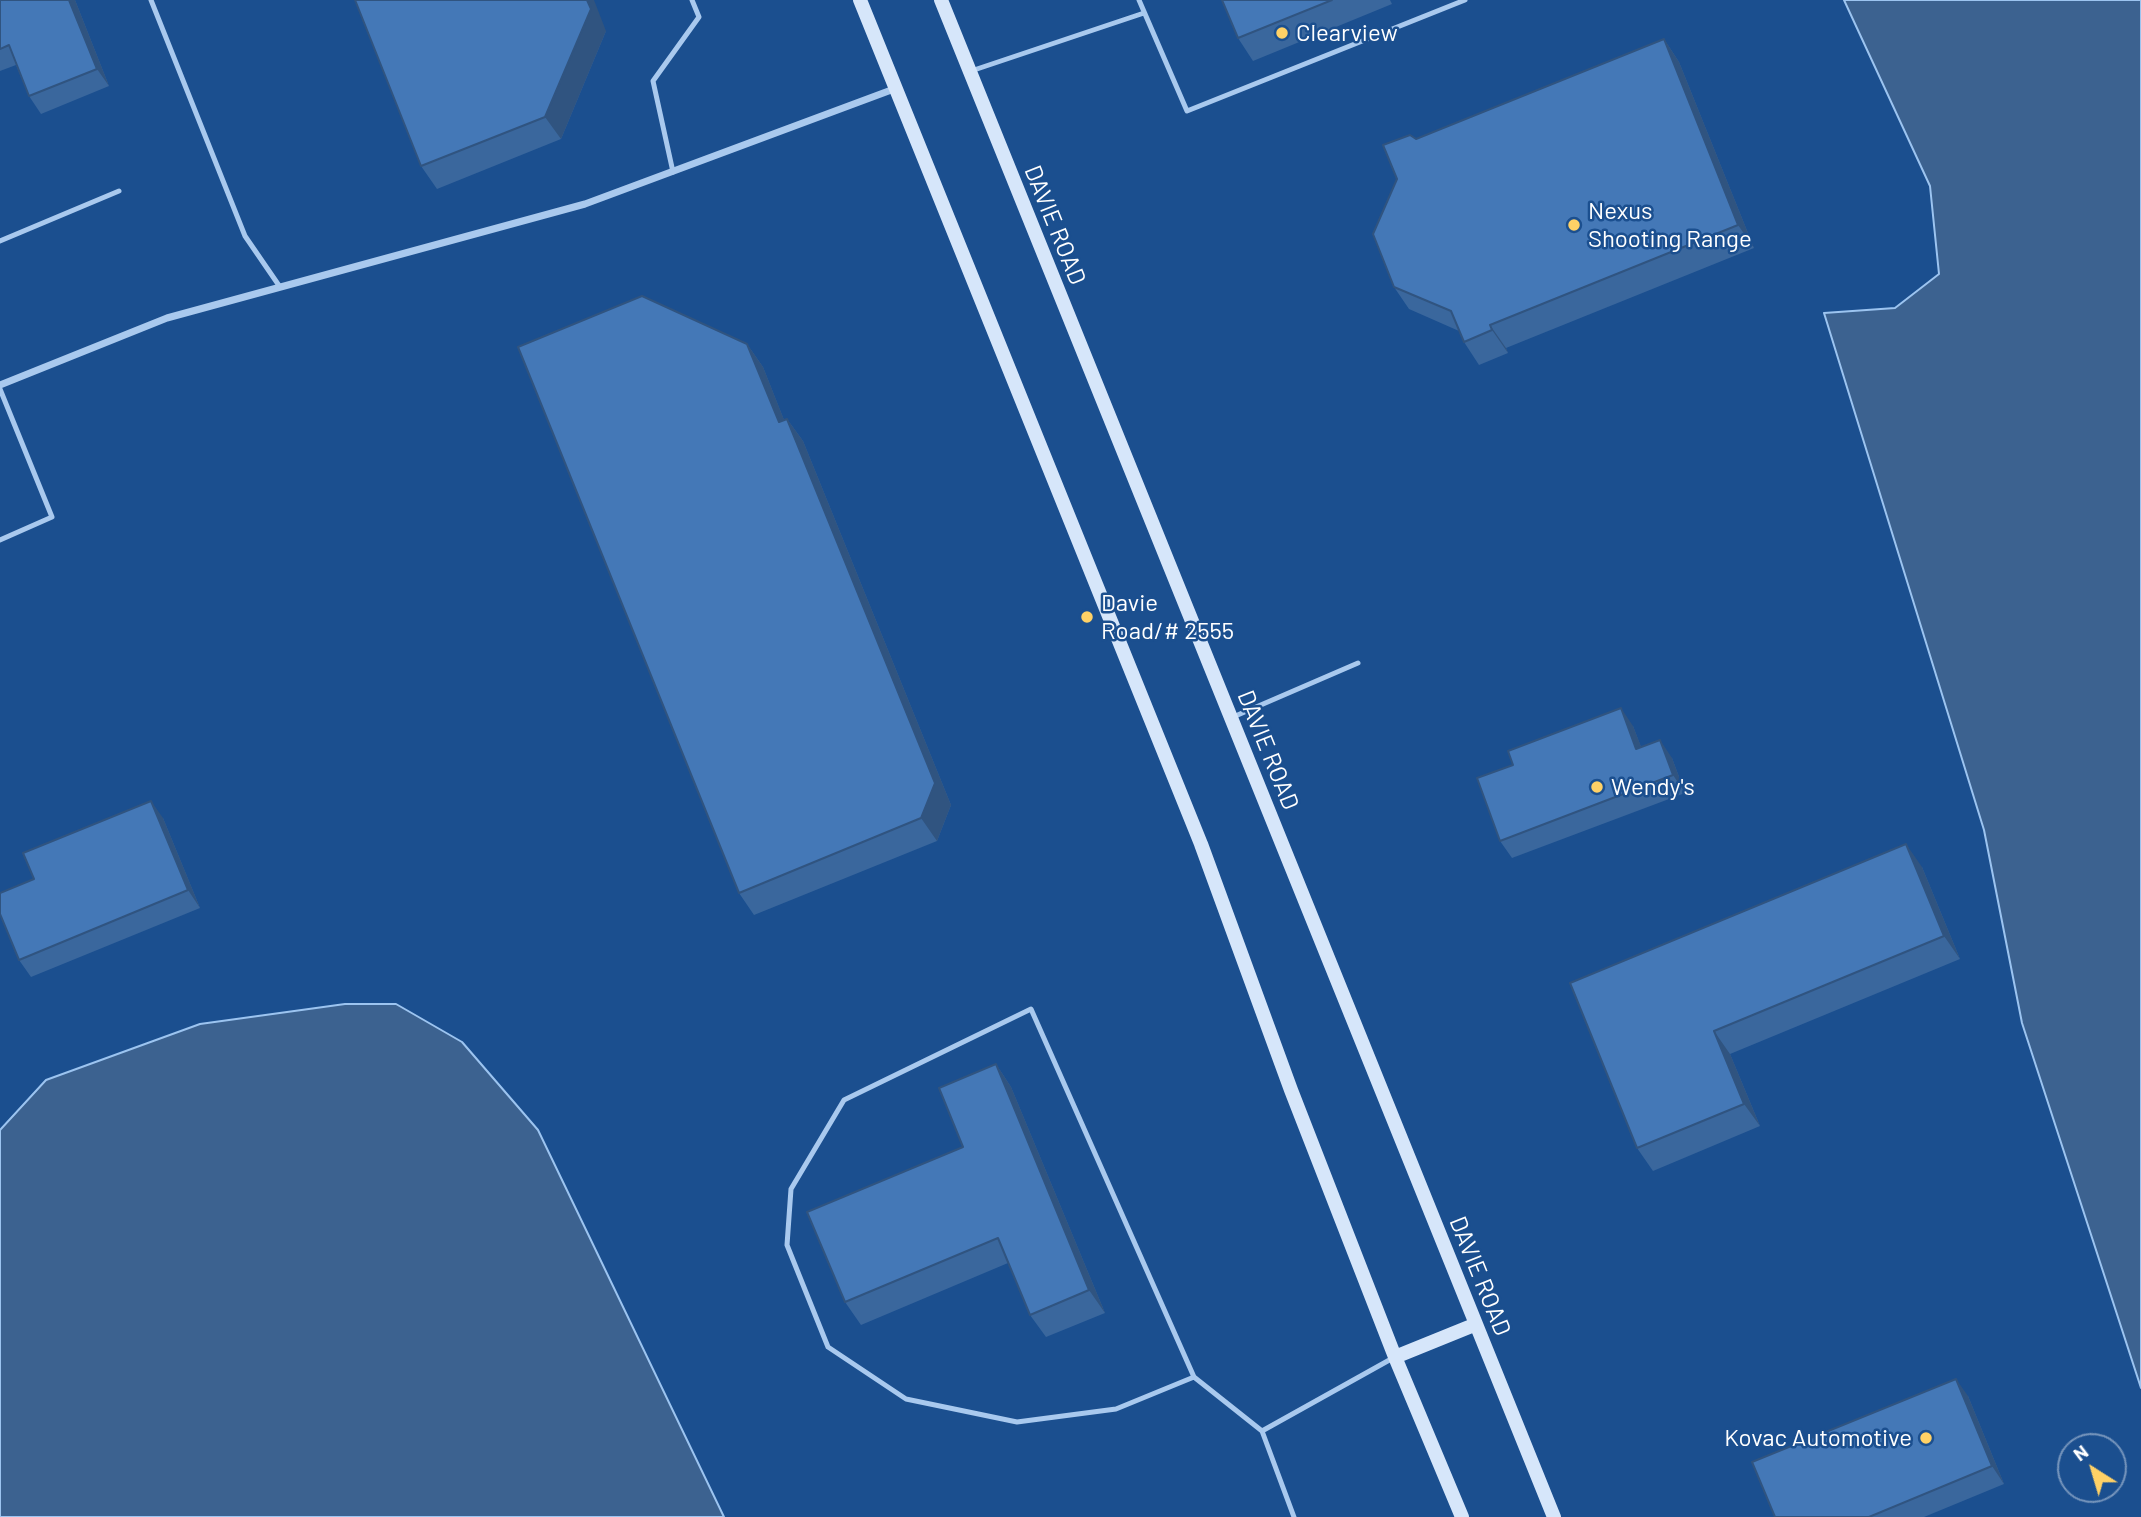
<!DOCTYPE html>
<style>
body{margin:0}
#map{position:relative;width:2141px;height:1517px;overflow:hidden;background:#1b4f8f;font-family:Barlow,sans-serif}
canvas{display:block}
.north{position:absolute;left:2057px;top:1433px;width:70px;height:70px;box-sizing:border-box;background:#1b4f8f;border:2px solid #7695bc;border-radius:50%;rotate:323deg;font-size:19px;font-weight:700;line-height:28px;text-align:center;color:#fff}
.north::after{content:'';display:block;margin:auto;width:24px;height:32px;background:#ffd166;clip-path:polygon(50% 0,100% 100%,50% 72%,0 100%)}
</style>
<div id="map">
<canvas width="2141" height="1517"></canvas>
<div class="north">N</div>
</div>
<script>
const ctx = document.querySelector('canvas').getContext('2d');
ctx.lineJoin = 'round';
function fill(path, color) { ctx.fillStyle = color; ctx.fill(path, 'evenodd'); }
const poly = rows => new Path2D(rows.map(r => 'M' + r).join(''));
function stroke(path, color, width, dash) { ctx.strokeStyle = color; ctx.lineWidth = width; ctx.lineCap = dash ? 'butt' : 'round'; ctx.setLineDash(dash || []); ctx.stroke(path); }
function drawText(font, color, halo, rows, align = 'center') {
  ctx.font = font + ' Barlow,sans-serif'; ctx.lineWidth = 5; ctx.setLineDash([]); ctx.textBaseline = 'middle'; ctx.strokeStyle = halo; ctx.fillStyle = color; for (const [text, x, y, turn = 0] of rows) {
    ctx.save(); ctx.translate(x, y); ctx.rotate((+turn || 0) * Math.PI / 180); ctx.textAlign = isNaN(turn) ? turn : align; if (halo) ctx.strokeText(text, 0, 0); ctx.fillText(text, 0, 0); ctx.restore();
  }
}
const water = poly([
 [1844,0,2141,0,2141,1388,2022,1023,1984,830,1824,313,1895,308,1939,274,1930,186,1844,0],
 [345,1004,396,1004,462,1042,538,1130,724,1517,0,1517,0,1130,46,1080,200,1024,345,1004]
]);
fill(water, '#3c6290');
stroke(water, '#9cc4f0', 2);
stroke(poly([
 [151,0,245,236,280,287],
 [1139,0,1187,111,1465,0],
 [971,71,1144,13],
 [673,172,653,81,699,17,692,0],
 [0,241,119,191],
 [0,389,52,517,0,540],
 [1233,717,1358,663],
 [1194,1377,1116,1409,1017,1422,906,1399,828,1347,787,1245,791,1189,844,1100,1031,1009,1194,1377,1262,1431],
 [1294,1517,1262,1431,1393,1358]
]), '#a9c9ee', 5);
stroke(poly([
 [0,385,167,318,585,204,894,89]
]), '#a9c9ee', 7);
stroke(poly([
 [860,0,1201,844,1291,1090,1395,1357,1462,1517],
 [941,0,1554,1517],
 [1395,1357,1474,1325]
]), '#d6e6fa', 14);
fill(poly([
 [0,0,75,0,109,86,41,114,29,96,16,65,0,71],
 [1222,0,1390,0,1392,4,1253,61,1238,38],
 [606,31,561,139,437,189,421,166],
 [1664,39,1679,62,1754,248,1506,348,1508,353,1479,365,1464,342,1459,331,1409,309,1394,287,1416,139],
 [747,344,763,367,784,420,787,419,803,441,951,805,937,841,754,915,739,893],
 [1633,726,1641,747,1672,758,1685,793,1512,858,1500,841],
 [163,818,200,908,31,977,19,960],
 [1922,867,1960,959,1730,1054,1760,1126,1653,1171,1637,1148,1570,983],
 [996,1064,1011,1087,1105,1313,1046,1337,1030,1315,1008,1263,861,1325,845,1302,963,1147],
 [1968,1396,2004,1484,1924,1517,1775,1517]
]), '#3a679d');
fill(poly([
 [69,0,75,0,109,86,97,69],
 [587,0,594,0,606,31,561,139,545,117],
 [1664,39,1679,62,1754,248,1738,225],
 [1490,325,1506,348,1508,353,1492,330],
 [747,344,763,367,794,445,779,422],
 [787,419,803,441,951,805,937,841,921,818],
 [1621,708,1633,726,1649,767,1636,749],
 [1660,740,1672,758,1685,793,1673,775],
 [151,801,163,818,200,908,188,890],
 [1906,844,1922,867,1960,959,1944,936],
 [1714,1031,1730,1054,1760,1126,1744,1104],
 [996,1064,1011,1087,1105,1313,1089,1290],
 [1956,1379,1968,1396,2004,1484,1992,1466]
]), '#305480');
const building = poly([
 [0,0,69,0,97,69,29,96,9,45,0,49,0,0],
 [355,0,587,0,591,9,545,117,421,166,355,0],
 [1222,0,1332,0,1238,38,1222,0],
 [1664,39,1738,225,1490,325,1492,330,1464,342,1451,311,1394,287,1373,234,1397,179,1383,145,1410,135,1416,139,1664,39],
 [642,296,747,344,779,422,787,419,935,783,921,818,739,893,518,347,642,296],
 [1621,708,1636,749,1660,740,1673,775,1500,841,1477,778,1513,765,1508,751,1621,708],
 [151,801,188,890,19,960,0,914,0,893,34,879,23,853,151,801],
 [1906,844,1944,936,1714,1031,1744,1104,1637,1148,1570,983,1906,844],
 [996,1064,1089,1290,1030,1315,998,1238,845,1302,807,1212,963,1147,939,1088,996,1064],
 [1956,1379,1992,1466,1869,1517,1775,1517,1752,1462,1956,1379]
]);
fill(building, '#4478b7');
stroke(building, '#305480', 2);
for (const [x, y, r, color] of [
 [1282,33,7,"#ffd166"],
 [1574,225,7,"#ffd166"],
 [1087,617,7,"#ffd166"],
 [1597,787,7,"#ffd166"],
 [1926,1438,7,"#ffd166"]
]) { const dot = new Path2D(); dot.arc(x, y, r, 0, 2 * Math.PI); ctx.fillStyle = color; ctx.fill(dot); stroke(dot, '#1b4f8f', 2.5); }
drawText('24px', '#fff', '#1b4f8f', [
 ["Clearview",1296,33],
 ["Nexus",1588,211],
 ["Shooting Range",1588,239],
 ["Davie",1101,603],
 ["Road/# 2555",1101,631],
 ["Wendy's",1611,787],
 ["Kovac Automotive",1912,1438,"right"]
], 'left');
drawText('24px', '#fff', '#1b4f8f', [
 ["DAVIE ROAD",1055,225,68],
 ["DAVIE ROAD",1268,750,68],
 ["DAVIE ROAD",1480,1276,68]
]);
</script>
